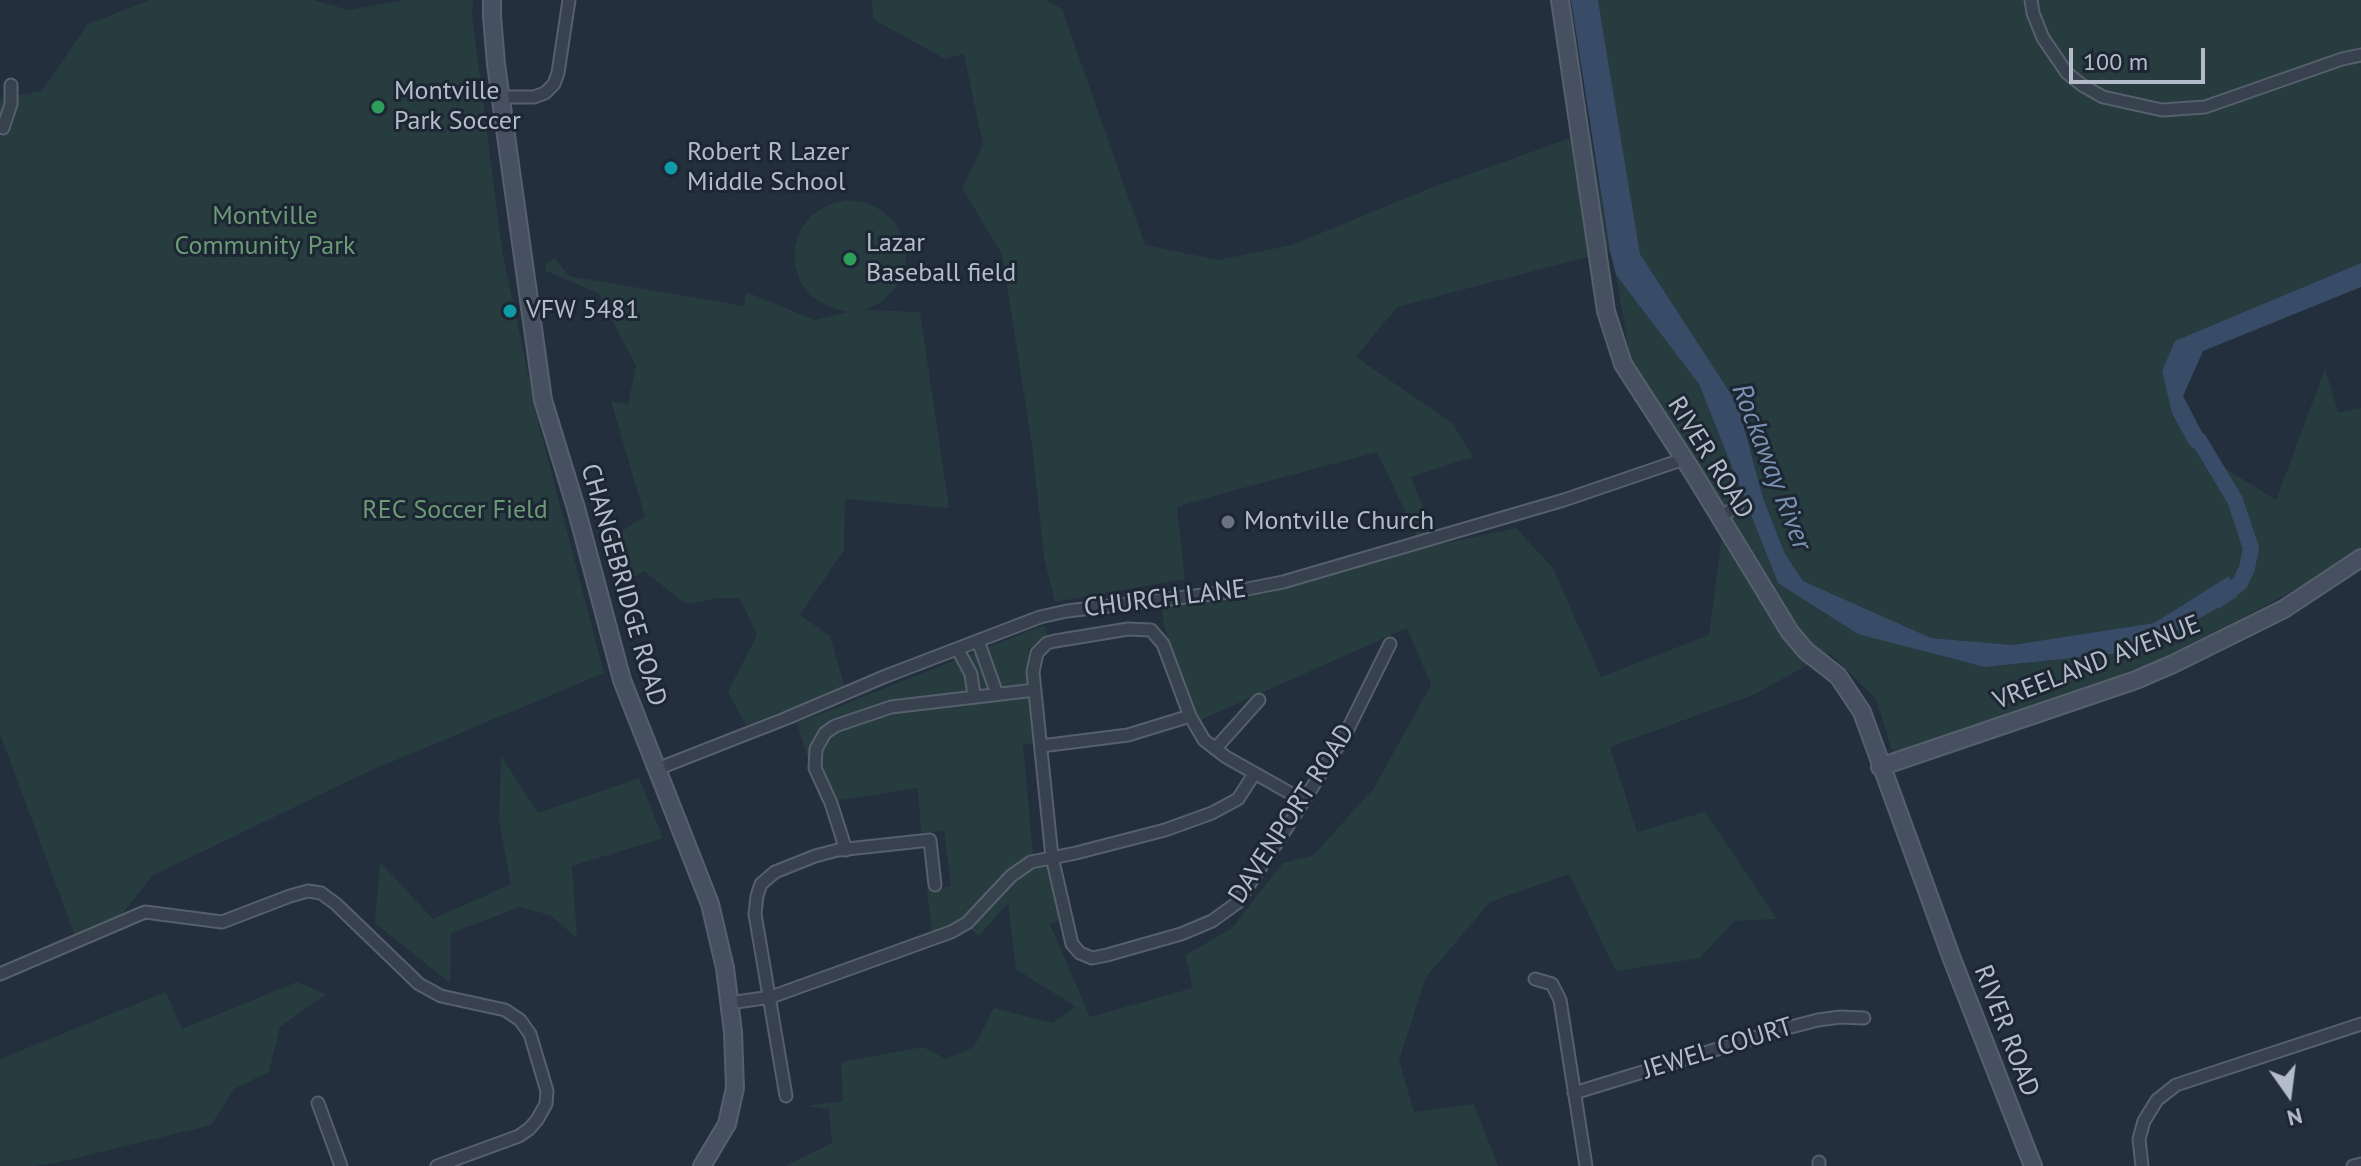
<!DOCTYPE html>
<style>
body{margin:0}
#map{position:relative;width:2361px;height:1166px;overflow:hidden;background:#242f3e;font-family:"PT Sans",sans-serif}
canvas{display:block}
.north{position:absolute;left:2249px;top:1054px;width:80px;height:80px;-webkit-text-stroke:6px #1d2633;paint-order:stroke;rotate:166deg;font-size:22px;font-weight:700;line-height:32px;text-align:center;color:#b4bcc9}
.north::after{content:'';display:block;margin:auto;width:28px;height:36px;background:#b4bcc9;clip-path:polygon(50% 0,100% 100%,50% 72%,0 100%)}
.scale{position:absolute;left:2069px;top:48px;width:136px;height:36px;box-sizing:border-box;border:4px solid #b4bcc9;border-top:0;padding-left:10px;font-size:24px;line-height:28px;white-space:nowrap;color:#b4bcc9;-webkit-text-stroke:6px #1d2633;paint-order:stroke}
</style>
<div id="map">
<canvas width="2361" height="1166"></canvas>
<div class="north">N</div>
<div class="scale">100 m</div>
</div>
<script>
const ctx = document.querySelector('canvas').getContext('2d');
ctx.lineJoin = 'round';
function fill(path, color) { ctx.fillStyle = color; ctx.fill(path, 'evenodd'); }
const poly = rows => new Path2D(rows.map(r => 'M' + r).join(''));
function stroke(path, color, width, dash) { ctx.strokeStyle = color; ctx.lineWidth = width; ctx.lineCap = dash ? 'butt' : 'round'; ctx.setLineDash(dash || []); ctx.stroke(path); }
function drawText(font, color, halo, rows, align = 'center') {
  ctx.font = font + ' "PT Sans",sans-serif'; ctx.lineWidth = 6; ctx.setLineDash([]); ctx.textBaseline = 'middle'; ctx.strokeStyle = halo; ctx.fillStyle = color; for (const [text, x, y, turn = 0] of rows) {
    ctx.save(); ctx.translate(x, y); ctx.rotate((+turn || 0) * Math.PI / 180); ctx.textAlign = isNaN(turn) ? turn : align; if (halo) ctx.strokeText(text, 0, 0); ctx.fillText(text, 0, 0); ctx.restore();
  }
}
fill(poly([
 [150,0,314,0,348,10,404,0,473,0,472,15,502,250,539,425,604,673,365,773,152,876,116,922,77,941,0,734,0,99,42,91,88,24],
 [872,0,1046,0,1062,9,1145,245,1218,260,1292,245,1428,189,1590,131,1610,251,1397,307,1356,357,1452,423,1473,457,1411,477,1437,545,1516,528,1553,568,1601,677,1709,635,1725,513,1630,358,1616,275,1699,384,1778,583,1985,667,2141,651,2229,576,2154,623,2012,645,1931,638,1803,581,1785,554,1763,498,1738,405,1640,254,1598,0,2361,0,2361,263,2176,341,2162,371,2190,446,2276,500,2325,369,2338,412,2361,408,2361,554,2244,617,2146,666,1893,753,1876,699,1830,653,1753,695,1610,747,1637,832,1705,812,1777,919,1734,921,1700,958,1616,971,1569,874,1490,902,1426,977,1399,1060,1414,1112,1474,1104,1498,1166,785,1166,832,1143,829,1109,806,1106,843,1101,841,1062,923,1047,946,1059,974,1047,994,1008,1052,1023,1076,1007,1016,969,1008,903,979,936,965,924,933,940,927,890,951,886,944,831,921,833,918,788,821,803,797,723,1044,625,1048,636,1028,649,1038,742,1023,745,1034,864,1053,861,1063,919,1050,924,1090,1017,1193,988,1185,955,1231,929,1283,863,1314,855,1374,788,1431,685,1407,628,1198,721,1164,626,1162,608,1266,593,1423,549,1377,452,1217,495,1177,507,1185,579,1055,602,1044,557,1032,445,1002,254,962,188,983,145,964,54,945,59,873,19],
 [845,200,863,202,879,209,893,220,902,236,906,253,904,271,896,287,883,301,865,310,920,312,949,508,845,499,844,550,800,615,830,636,845,688,746,725,728,692,757,635,740,598,718,598,686,604,644,571,617,586,604,542,645,517,611,401,628,404,636,366,598,293,546,271,545,265,555,258,569,276,744,306,746,292,815,320,848,312,829,307,813,297,801,283,795,265,795,246,801,229,812,215,828,205],
 [501,756,538,813,639,778,663,838,572,866,577,938,550,915,520,907,451,933,450,983,375,923,380,862,433,919,511,884,499,821],
 [297,982,326,994,280,1027,269,1072,234,1089,211,1125,56,1163,33,1166,0,1166,0,1059,166,992,182,1029]
]), '#263c3f');
fill(poly([
 [1571,0,1598,0,1640,254,1738,405,1763,498,1785,554,1803,581,1931,638,2012,645,2154,623,2229,576,2237,597,2141,651,1985,667,1858,634,1778,583,1699,384,1616,275,1610,251],
 [2361,263,2361,287,2203,351,2183,396,2218,463,2190,446,2172,413,2162,371,2175,341]
]), '#394c67');
stroke(poly([
 [2199,440,2235,500,2251,548,2247,568,2240,583,2218,600]
]), '#394c67', 16);
const street = poly([
 [2031,0,2033,13,2043,38,2067,73,2082,85,2103,97,2162,110,2205,107,2342,59,2361,55],
 [501,97,534,97,545,93,554,84,558,73,569,0],
 [3,128,11,104,11,85],
 [1720,517,1737,506],
 [978,641,997,694],
 [958,650,971,674,974,696],
 [1041,746,1128,735,1190,716],
 [1215,749,1259,700],
 [657,769,787,718,886,676,1040,617,1067,611,1237,591,1283,582,1564,500,1684,459],
 [1304,801,1226,757,1204,740,1190,716,1163,644,1151,630,1128,629,1055,641,1047,643,1037,653,1033,672,1052,857,1072,944,1080,953,1092,958,1107,955,1181,934,1212,921,1237,903,1293,818,1346,733,1390,644],
 [846,850,831,803,815,768,816,749,825,733,835,726,891,707,1035,690],
 [0,974,145,912,222,922,290,896,308,891,321,893,336,904,419,984,441,996,505,1010,520,1020,530,1034,547,1091,546,1104,537,1120,529,1129,519,1136,437,1166],
 [1535,979,1552,984,1560,1000,1586,1166],
 [729,1003,771,997,951,932,967,923,1011,876,1031,862,1076,853,1165,830,1212,813,1238,799,1254,774],
 [1574,1093,1783,1029,1818,1020,1840,1017,1864,1018],
 [786,1096,755,914,757,896,761,884,775,872,815,856,838,850,930,840,935,885],
 [318,1103,341,1166],
 [1819,1162,1819,1166],
 [2142,1166,2139,1139,2144,1121,2157,1100,2176,1085,2361,1024],
 [2353,1166,2361,1164]
]);
const secondary = poly([
 [492,0,492,16,496,64,543,400,576,508,622,680,710,904,725,968,733,1032,735,1088,727,1124,702,1166],
 [1560,0,1606,311,1623,364,1692,471,1790,632,1806,651,1838,676,1862,712,1952,959,2033,1166],
 [1880,767,2136,680,2173,664,2284,609,2361,558]
]);
stroke(street, '#565f6c', 15);
stroke(secondary, '#565f6c', 20);
stroke(street, '#38414e', 11);
stroke(secondary, '#465061', 16);
for (const [x, y, r, color] of [
 [378,107,8,"#2e9e5b"],
 [671,168,8,"#0f9aa8"],
 [850,259,8,"#2e9e5b"],
 [510,311,8,"#0f9aa8"],
 [1228,522,8,"#6b7280"]
]) { const dot = new Path2D(); dot.arc(x, y, r, 0, 2 * Math.PI); ctx.fillStyle = color; ctx.fill(dot); stroke(dot, '#1d2633', 3); }
drawText('26px', '#b4bcc9', '#1d2633', [
 ["Montville",394,92],
 ["Park Soccer",394,122],
 ["Robert R Lazer",687,153],
 ["Middle School",687,183],
 ["Lazar",866,244],
 ["Baseball field",866,274],
 ["VFW 5481",526,311],
 ["Montville Church",1244,522]
], 'left');
drawText('26px', '#6b9a76', '#1d2633', [
 ["Montville",265,217],
 ["Community Park",265,247],
 ["REC Soccer Field",455,511]
]);
drawText('26px', '#b4bcc9', '#1d2633', [
 ["RIVER ROAD",1710,458,58],
 ["CHANGEBRIDGE ROAD",623,585,74],
 ["CHURCH LANE",1165,599,-7],
 ["VREELAND AVENUE",2097,663,-21],
 ["DAVENPORT ROAD",1292,814,-57],
 ["RIVER ROAD",2006,1031,69],
 ["JEWEL COURT",1718,1049,-17]
]);
drawText('italic 28px', '#7c92b1', '#1d2633', [
 ["Rockaway River",1771,467,69]
]);
</script>
